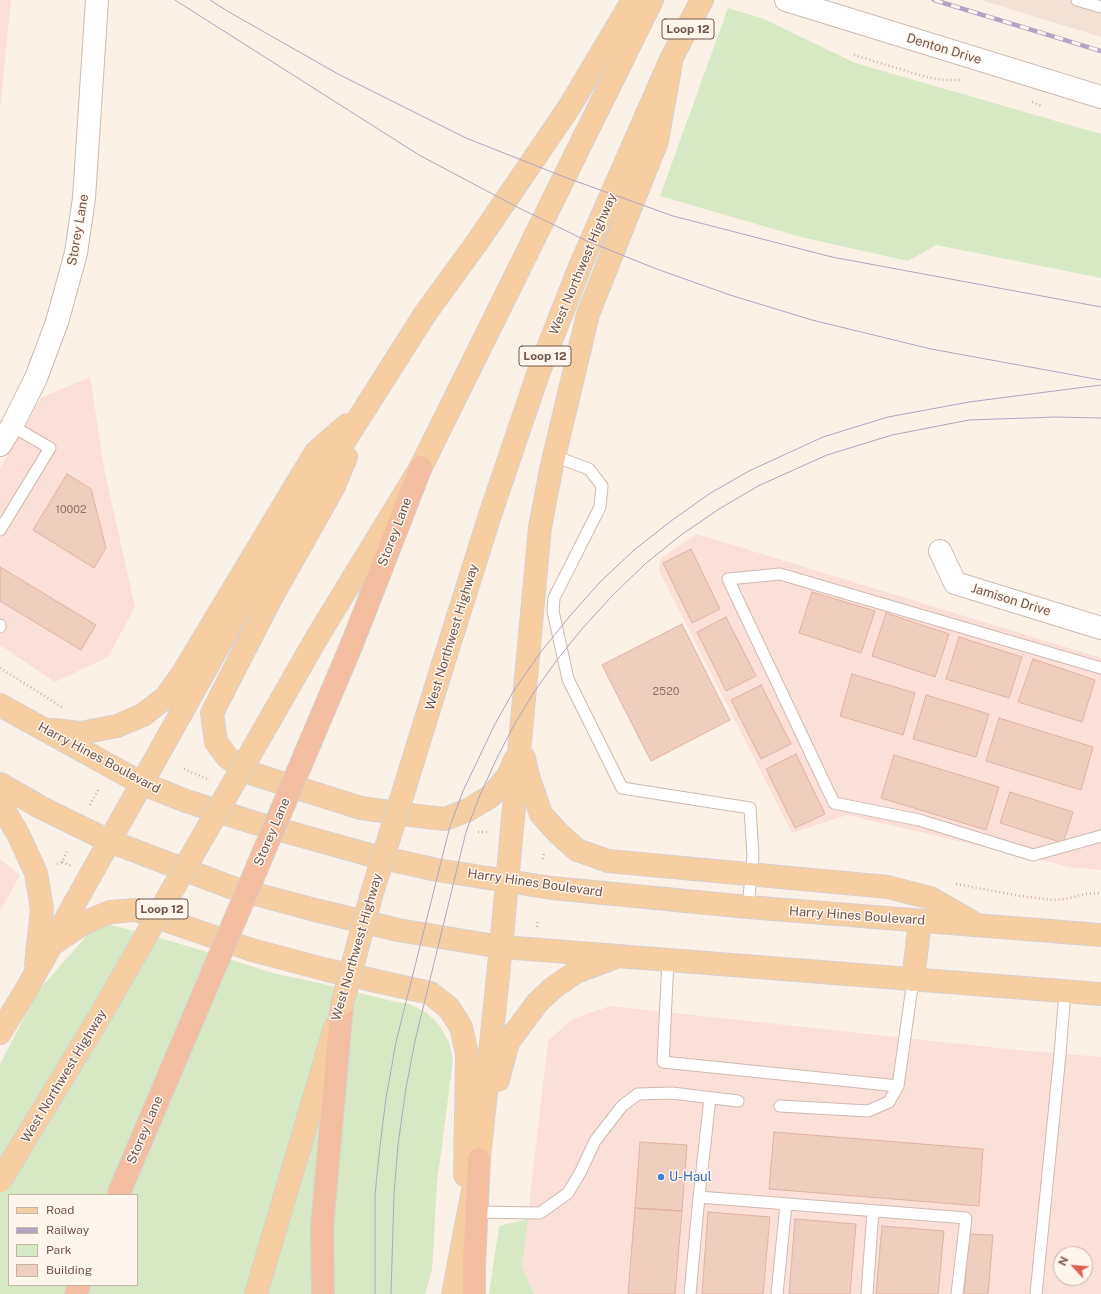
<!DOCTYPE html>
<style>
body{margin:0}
#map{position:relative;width:1101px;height:1294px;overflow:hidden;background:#fbf1e6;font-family:"Public Sans",sans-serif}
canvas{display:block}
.legend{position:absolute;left:8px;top:1194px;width:130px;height:92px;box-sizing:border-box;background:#fef5ec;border:1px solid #c6b5ac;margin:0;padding:5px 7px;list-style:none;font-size:12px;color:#73564c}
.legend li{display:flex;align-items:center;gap:8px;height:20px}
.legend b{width:20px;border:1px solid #c6b5ac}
.north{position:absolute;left:1053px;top:1246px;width:40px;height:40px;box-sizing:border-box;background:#fef5ec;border:1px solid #c6b5ac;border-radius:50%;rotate:296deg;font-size:11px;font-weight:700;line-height:16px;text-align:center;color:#73564c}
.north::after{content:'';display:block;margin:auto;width:14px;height:18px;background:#de6252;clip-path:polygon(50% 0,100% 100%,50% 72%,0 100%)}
</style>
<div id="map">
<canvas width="1101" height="1294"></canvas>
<ul class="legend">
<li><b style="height:5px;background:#f6cea2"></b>Road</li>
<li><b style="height:5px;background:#b2a5c4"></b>Railway</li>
<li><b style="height:11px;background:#d7e8c5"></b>Park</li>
<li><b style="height:11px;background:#efcdbf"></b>Building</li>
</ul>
<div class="north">N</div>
</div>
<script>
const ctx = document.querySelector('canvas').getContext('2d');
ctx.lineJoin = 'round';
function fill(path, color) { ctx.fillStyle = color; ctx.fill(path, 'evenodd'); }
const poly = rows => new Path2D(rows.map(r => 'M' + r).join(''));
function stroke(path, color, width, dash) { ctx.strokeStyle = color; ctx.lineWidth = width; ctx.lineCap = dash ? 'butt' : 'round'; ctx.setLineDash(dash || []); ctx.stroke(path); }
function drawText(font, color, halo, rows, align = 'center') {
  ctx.font = font + ' "Public Sans",sans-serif'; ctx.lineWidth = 3; ctx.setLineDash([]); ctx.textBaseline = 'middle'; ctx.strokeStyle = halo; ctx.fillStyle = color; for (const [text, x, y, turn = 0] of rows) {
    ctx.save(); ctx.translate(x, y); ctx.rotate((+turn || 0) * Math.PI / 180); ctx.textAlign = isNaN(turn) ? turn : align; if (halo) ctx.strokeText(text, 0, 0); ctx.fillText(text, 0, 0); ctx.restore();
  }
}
fill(poly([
 [981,0,1101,0,1101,37]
]), '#f2e2d5');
fill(poly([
 [0,0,11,0,0,109],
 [90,377,105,473,135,607,108,657,55,682,0,645,0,468,41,398],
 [697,534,1101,658,1101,870,1070,867,847,815,792,833,659,571,661,558],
 [0,859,20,875,0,911],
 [610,1006,1007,1049,1101,1057,1101,1294,534,1294,522,1266,548,1041,572,1019],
 [1061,1254,1085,1254,1085,1278,1061,1278]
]), '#fbe0da');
fill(poly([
 [728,8,764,19,855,63,1101,134,1101,278,936,245,908,261,801,237,660,196],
 [108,924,184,945,276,974,315,982,392,1001,410,1004,427,1013,440,1026,449,1042,453,1060,437,1183,432,1270,425,1294,0,1294,0,1064,38,991,91,931],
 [9,1195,137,1195,137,1285,9,1285],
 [528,1219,522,1266,534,1294,489,1294,499,1226]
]), '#d7e8c5');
const building = poly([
 [67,474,91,489,106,548,94,568,33,530,67,474],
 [691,549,720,609,692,623,663,563,691,549],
 [0,567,96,625,81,650,0,601,0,567],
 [812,592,875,611,861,653,799,633,812,592],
 [886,613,949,634,935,677,872,656,886,613],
 [726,617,756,676,726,691,697,632,726,617],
 [682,624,730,720,651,761,602,665,682,624],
 [959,637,1022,657,1009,698,946,679,959,637],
 [1033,659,1095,680,1082,722,1018,702,1033,659],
 [852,674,915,693,903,735,840,716,852,674],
 [761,685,791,744,761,759,731,700,761,685],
 [926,695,989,714,976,757,913,739,926,695],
 [999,718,1093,747,1081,790,986,761,999,718],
 [796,754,825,814,795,828,766,769,796,754],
 [894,755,999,787,986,830,881,798,894,755],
 [1010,792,1073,812,1063,843,1000,823,1010,792],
 [774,1132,983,1149,979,1206,769,1189,774,1132],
 [640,1142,687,1145,682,1211,635,1208,640,1142],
 [635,1208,682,1211,675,1294,628,1294,635,1208],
 [708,1212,770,1217,763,1294,702,1294,708,1212],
 [795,1219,856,1224,850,1294,789,1294,795,1219],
 [882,1226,944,1231,938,1294,876,1294,882,1226],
 [969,1234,993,1235,988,1294,964,1294,969,1234]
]);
fill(building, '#efcdbf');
stroke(building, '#e1b2a0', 1);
const service = poly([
 [1077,0,1101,7],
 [554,456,589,469,602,486,600,507,554,598,553,611,568,679,622,788,750,808,753,856,748,907],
 [0,530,50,448,12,426],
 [0,625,0,627],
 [1101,668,780,574,728,579,834,803,919,820,1033,855,1101,836],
 [668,960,663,1062,898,1086,913,980],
 [780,1106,868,1111,889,1102,898,1086],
 [699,1197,966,1218,957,1294],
 [473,1212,540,1213,568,1193,580,1173,595,1141,622,1106,638,1094,672,1093,738,1101],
 [690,1294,699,1197,710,1098],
 [777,1294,786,1204],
 [867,1294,873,1211],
 [1036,1294,1060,1054,1065,992]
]);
const minor = poly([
 [0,445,12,426,36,378,57,322,76,253,84,198,97,0],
 [940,551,955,583,1101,628]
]);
const tertiary = poly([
 [786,0,1101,97]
]);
const primary = poly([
 [346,457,333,488,271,598,212,713,216,742,227,757,253,774,361,808,418,816,445,819,468,810,491,796,508,776,515,760],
 [319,634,421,467,652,0],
 [443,664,491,512,539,371,581,264,672,57,702,0],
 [0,705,141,783,186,801,252,822,370,855,437,870,552,888,748,907,1101,935],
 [52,730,81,733,117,726,143,715,166,697,183,673,316,452,347,425],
 [524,758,528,776,541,814,557,832,577,850,608,861,888,887,930,898,972,922],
 [0,784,40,807,109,841,233,888,315,910,398,930,501,947,529,949,1101,994],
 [0,803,18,834,36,873,42,909,36,964],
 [54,943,84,923,110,912,136,910,252,950,327,970,430,993,449,1008,461,1027,467,1054,465,1175],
 [913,980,920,921],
 [0,1033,25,992,235,617,274,552,425,314,478,241,570,106,633,0],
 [498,1080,508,1042,538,1002,553,988,576,972,611,959],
 [256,1294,335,1027],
 [453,1294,479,1159,501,947,540,527,552,465,588,314,657,141,672,57]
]);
const trunk = poly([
 [352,644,421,467],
 [76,1294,79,1285],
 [323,1294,322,1227,342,1004],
 [474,1294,474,1266,479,1159]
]);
stroke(service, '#cebab0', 13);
stroke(minor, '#cebab0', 24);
stroke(tertiary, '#cebab0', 24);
stroke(primary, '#d8d0cd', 24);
stroke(trunk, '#d8d0cd', 24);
stroke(poly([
 [854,55,926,77,942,80,962,80],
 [1032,102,1042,106],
 [0,668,62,707],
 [184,769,210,780],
 [90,805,99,788],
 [478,832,489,832],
 [543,859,544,852],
 [62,862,71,866],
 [57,864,62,862,67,851],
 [956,884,1020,896,1052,900,1066,899,1085,894,1097,893,1101,894],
 [537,927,538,919]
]), '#d4b0a2', 2.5, [1, 3]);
stroke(service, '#fff', 11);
stroke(minor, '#fff', 22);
stroke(tertiary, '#fff', 22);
stroke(primary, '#f6cea2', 22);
stroke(trunk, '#f4bea1', 22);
stroke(poly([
 [175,0,419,155,517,207,585,240,654,268,730,295,812,320,931,349,1101,380],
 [210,0,229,12,338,74,466,138,567,178,673,216,832,257,1101,307],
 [375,1294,375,1195,380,1146,386,1098,396,1042,450,826,463,791,495,724,513,692,540,653,569,617,600,582,634,550,671,521,709,494,749,471,823,437,888,417,969,402,1101,385],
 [391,1294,394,1194,398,1145,406,1088,415,1041,466,832,480,795,496,760,514,725,534,692,557,660,581,630,612,596,645,564,681,535,719,509,758,486,827,455,892,435,969,420,1055,417,1101,418]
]), '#b2a5c4', 1);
const rail = poly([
 [934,0,1101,51]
]);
stroke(rail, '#b2a5c4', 4.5);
stroke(rail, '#fef5ec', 3, [9]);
const primaryBridge = poly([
 [342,1004,372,893,443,664],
 [0,1181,100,1016,319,634]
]);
const trunkBridge = poly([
 [118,1195,352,644]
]);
stroke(primaryBridge, '#d8d0cd', 24, []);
stroke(trunkBridge, '#d8d0cd', 24, []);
stroke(primaryBridge, '#f6cea2', 22);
stroke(trunkBridge, '#f4bea1', 22);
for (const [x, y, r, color] of [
 [661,1177,4,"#3f7fe0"]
]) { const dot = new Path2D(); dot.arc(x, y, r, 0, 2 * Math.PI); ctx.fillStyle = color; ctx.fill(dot); stroke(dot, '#fef5ec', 1.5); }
drawText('11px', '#927469', null, [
 ["10002",71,510],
 ["2520",666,692]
]);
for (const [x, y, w] of [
 [688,29,52],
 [545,356,52],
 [162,909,52]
]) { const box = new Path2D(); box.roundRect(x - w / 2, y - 10, w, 20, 3); ctx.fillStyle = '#fef5ec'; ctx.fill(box); stroke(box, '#73564c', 1); }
drawText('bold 12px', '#73564c', null, [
 ["Loop 12",688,29],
 ["Loop 12",545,356],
 ["Loop 12",162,909]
]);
drawText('13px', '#73564c', '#fef5ec', [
 ["Denton Drive",944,49,17],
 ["Storey Lane",78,230,-80],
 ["West Northwest Highway",583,264,-67],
 ["Storey Lane",395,532,-69],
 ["Jamison Drive",1011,600,17],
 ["West Northwest Highway",452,637,-73],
 ["Harry Hines Boulevard",99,758,28],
 ["Storey Lane",272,832,-67],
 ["Harry Hines Boulevard",535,883,8],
 ["Harry Hines Boulevard",857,916,4],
 ["West Northwest Highway",357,947,-74],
 ["West Northwest Highway",64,1076,-59],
 ["Storey Lane",145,1130,-67]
]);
drawText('13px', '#366cbe', '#fef5ec', [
 ["U-Haul",669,1177]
], 'left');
</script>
